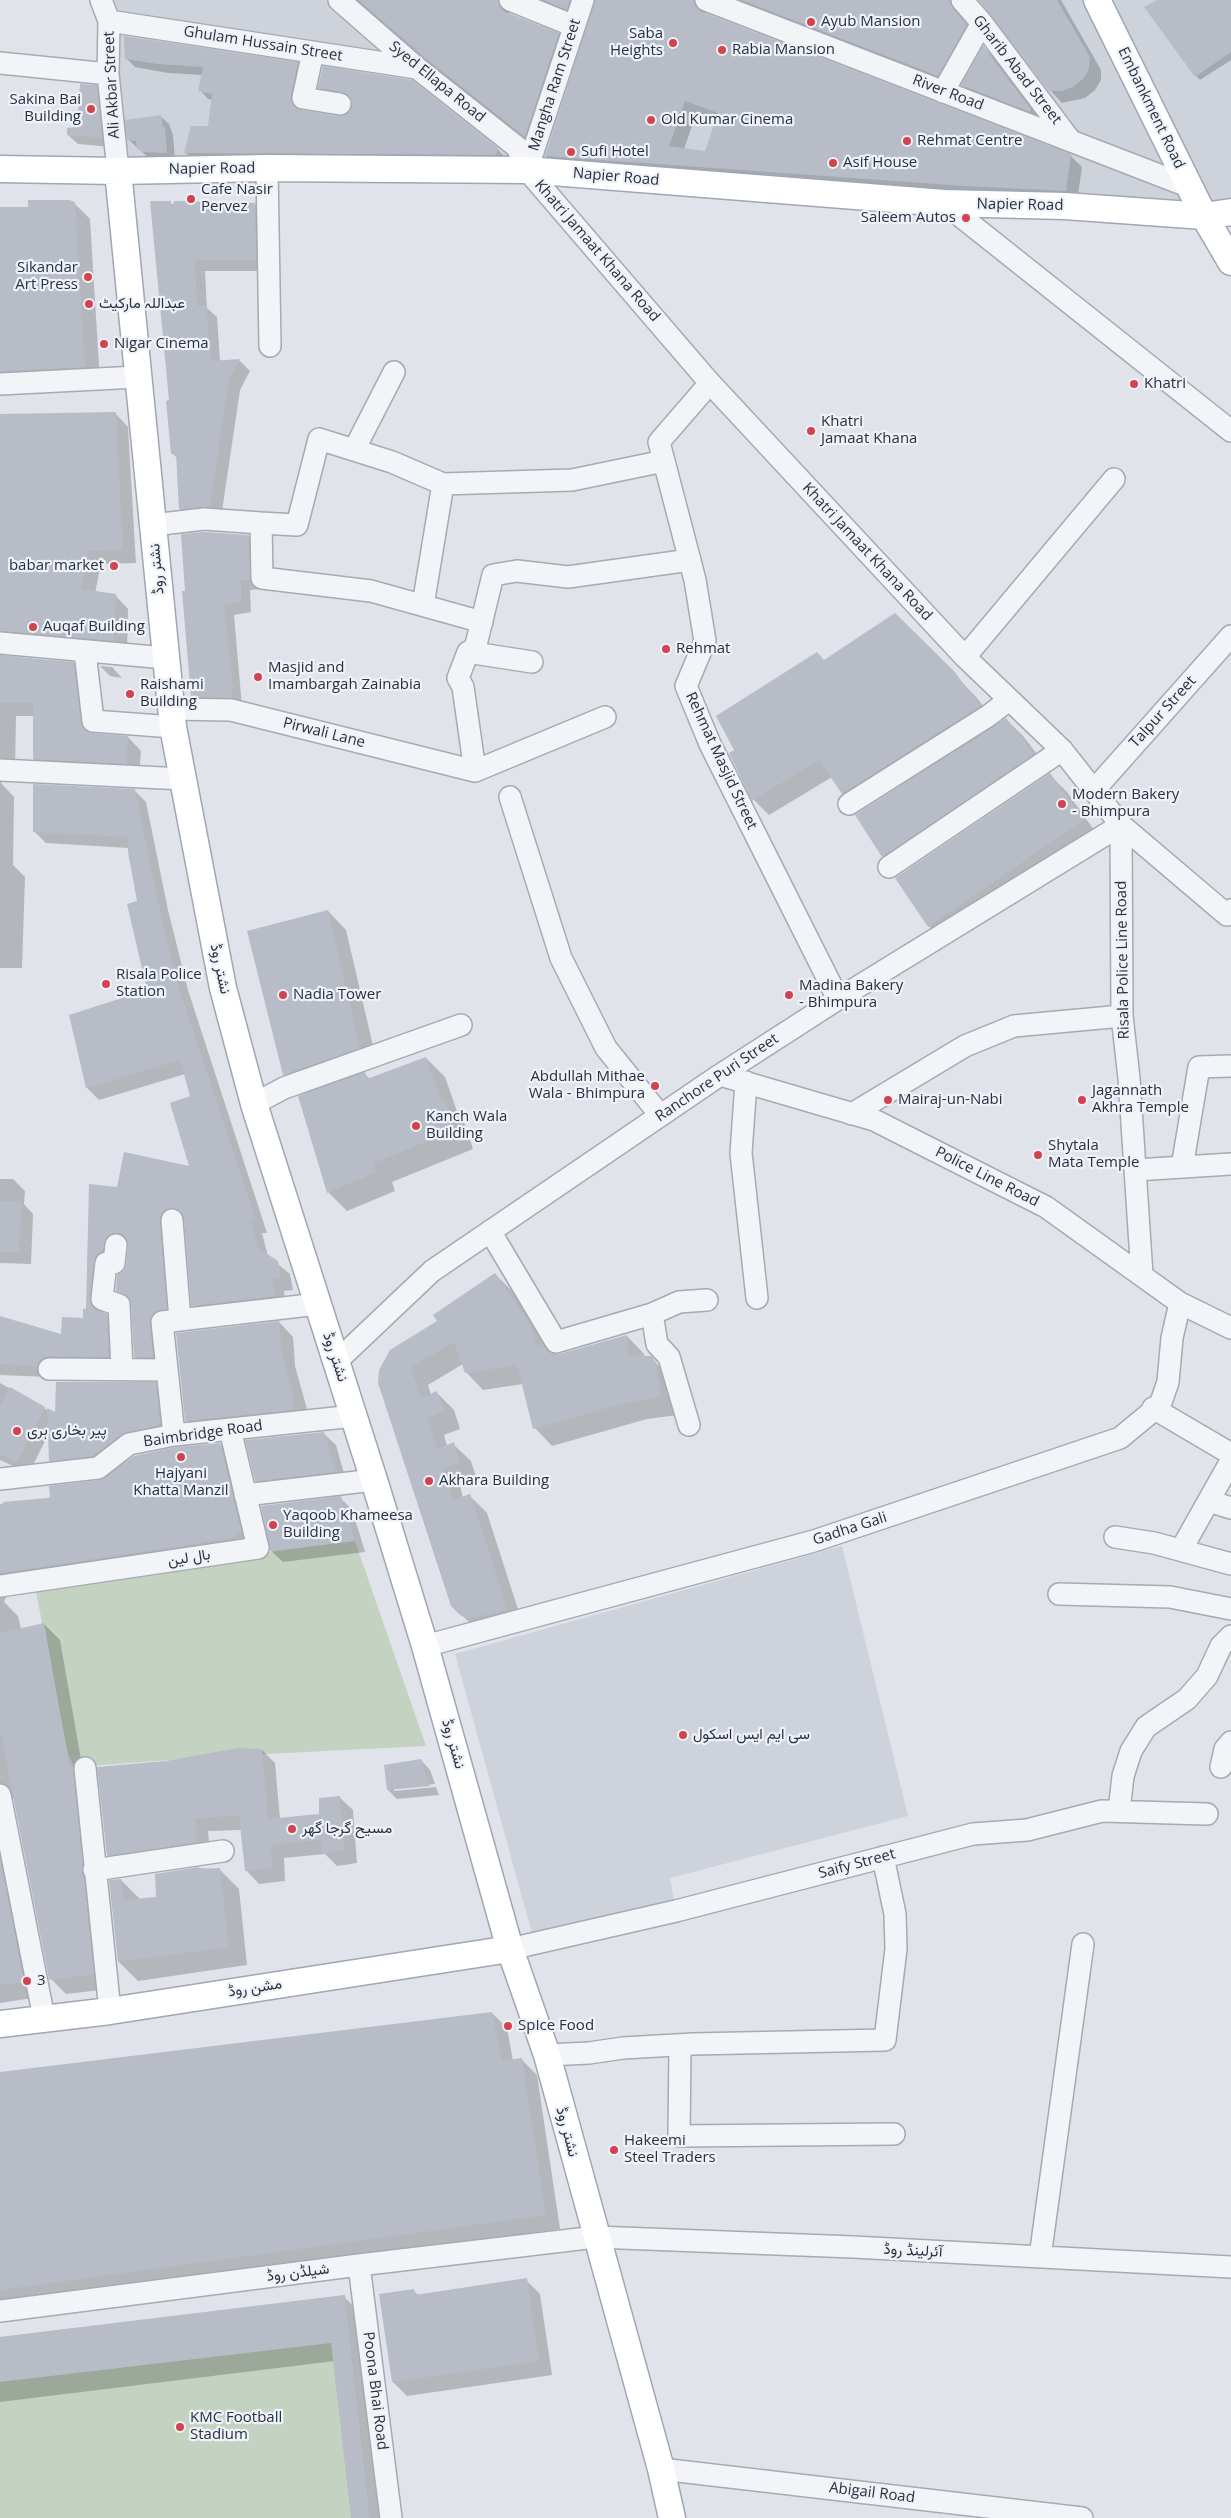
<!DOCTYPE html>
<meta charset="utf-8">
<style>
body{margin:0}
canvas{display:block;background:#e0e3e9}
</style>
<canvas width="1231" height="2518"></canvas>
<script>
const ctx = document.querySelector('canvas').getContext('2d');
ctx.lineJoin = 'round';
function fill(path, color) { ctx.fillStyle = color; ctx.fill(path, 'evenodd'); }
const poly = rows => new Path2D(rows.map(r => 'M' + r).join(''));
function stroke(path, color, width, dash) { ctx.strokeStyle = color; ctx.lineWidth = width; ctx.lineCap = dash ? 'butt' : 'round'; ctx.setLineDash(dash || []); ctx.stroke(path); }
function drawText(font, color, halo, rows, align = 'center') {
  ctx.font = font + ' "Open Sans",Vazirmatn,sans-serif'; ctx.lineWidth = 4.5; ctx.setLineDash([]); ctx.textBaseline = 'middle'; ctx.strokeStyle = halo; ctx.fillStyle = color; for (const [text, x, y, turn = 0] of rows) {
    ctx.save(); ctx.translate(x, y); ctx.rotate((+turn || 0) * Math.PI / 180); ctx.textAlign = isNaN(turn) ? turn : align; if (halo) ctx.strokeText(text, 0, 0); ctx.fillText(text, 0, 0); ctx.restore();
  }
}
fill(poly([
 [101,0,1098,0,1204,216,527,170,127,170],
 [1103,0,1231,0,1231,210,1206,214],
 [842,1546,908,1816,670,1878,676,1911,533,1937,455,1654]
]), '#ced2db');
fill(poly([
 [355,1541,426,1746,227,1756,74,1767,68,1754,34,1582],
 [345,2295,370,2518,0,2518,0,2337]
]), '#c4d3c1');
fill(poly([
 [355,0,525,0,510,7,509,14,558,34,570,46,537,148,438,70],
 [528,0,714,0,709,2,705,14,1070,155,1082,167,1077,202,558,168,546,156,595,0,587,2,579,21],
 [697,112,717,120,706,152,684,149],
 [724,0,976,0,961,9,964,21,978,37,950,87],
 [979,0,1061,0,1101,70,1101,80,1095,90,1085,98,1062,103,1050,90,992,14],
 [1160,0,1231,0,1231,60,1200,80,1196,76],
 [984,48,993,57,1038,117,972,94,963,85],
 [126,58,297,64,306,72,299,105,301,112,338,118,350,113,353,100,328,96,319,87,324,68,497,149,506,158,194,161,186,153,209,128,213,100,208,99,200,90,203,75,168,73,135,67],
 [96,87,106,96,111,147,78,144,68,135,78,128],
 [161,117,169,124,173,135,175,160,151,160,129,140],
 [170,202,174,206,255,204,266,215,267,271,205,271,207,308,217,317,220,361,239,360,250,371,240,390,221,518,191,520,180,509,177,458,172,453,170,401],
 [74,203,90,219,100,382,0,393,0,208,29,209],
 [115,413,128,427,136,563,101,564,95,593,115,595,128,609,127,653,8,645,0,655,73,663,86,677,95,735,128,737,141,751,139,776,47,772,34,759,34,716,16,716,15,771,7,772,1,783,14,797,13,865,25,877,22,968,0,968,0,416],
 [248,536,258,546,259,589,250,590,251,612,234,615,242,707,202,706,192,696,186,592],
 [895,614,977,698,995,722,858,809,843,793,832,777,769,815,754,800,735,750],
 [100,666,112,667,122,678,110,676],
 [1006,719,1023,736,1050,771,900,873,883,856],
 [1050,775,1067,792,1099,837,945,943,929,926],
 [134,790,146,802,168,910,188,990,267,1233,262,1233,268,1256,290,1274,293,1290,284,1291,286,1308,204,1317,193,1305,186,1220,177,1221,178,1321,167,1323,164,1369,147,1369,135,1357,133,1304,117,1290,128,1265,129,1244,123,1245,105,1273,101,1310,118,1327,120,1368,49,1377,0,1375,0,1319,63,1336,84,1319,88,1311,91,1185,118,1188,191,1167,192,1097,185,1074,99,1100,87,1088,70,1016,148,991,139,902,129,848,46,843,34,831],
 [328,911,346,930,378,1067,363,1072,370,1079,426,1058,445,1077,459,1117,464,1122,473,1149,392,1182,395,1191,347,1211,328,1192,305,1095,284,1075],
 [0,1179,13,1179,25,1191,24,1204,33,1214,31,1264,0,1263],
 [495,1274,513,1292,549,1345,551,1354,559,1355,627,1336,644,1354,644,1357,650,1357,673,1380,678,1415,647,1419,552,1446,535,1428,523,1384,483,1390,466,1372,463,1364,428,1385,431,1395,437,1393,454,1410,460,1429,444,1435,447,1446,453,1444,471,1461,477,1480,460,1485,463,1498,470,1496,487,1513,524,1628,479,1632,452,1605,380,1382,439,1322],
 [279,1322,293,1337,295,1366,307,1409,307,1424,201,1435,186,1421],
 [0,1383,56,1415,155,1384,168,1397,173,1438,63,1473,50,1460,49,1433,29,1473,0,1460],
 [323,1433,336,1445,347,1484,269,1493,256,1481],
 [220,1444,236,1460,256,1546,8,1592,4,1602,18,1616,21,1629,44,1624,60,1640,85,1782,109,1989,66,1994,50,1978,15,1798,7,1802,39,1997,0,2003,0,1504,51,1498],
 [340,1498,352,1509,365,1552,283,1562,271,1551],
 [262,1750,275,1763,280,1819,321,1815,339,1797,353,1810,357,1863,337,1866,325,1854,284,1858,285,1881,259,1884,246,1870,242,1830,208,1831,210,1855,121,1869,108,1855,166,1763],
 [421,1760,430,1770,435,1784,394,1788,394,1791,436,1787,439,1795,397,1799,388,1790],
 [199,1868,220,1870,239,1889,247,1965,138,1981,119,1962,121,1880,140,1899,157,1898],
 [492,2013,507,2028,513,2061,522,2060,537,2075,560,2229,0,2305,0,2074],
 [526,2280,540,2294,552,2375,407,2396,393,2382,414,2291,418,2295],
 [344,2297,362,2314,385,2518,352,2518,335,2361,0,2402,0,2338]
]), '#0003');
fill(poly([
 [358,0,498,0,500,7,505,12,559,33,525,137,425,58],
 [543,0,570,0,567,10],
 [595,0,694,0,696,7,702,12,1071,154,1066,191,964,186,545,156],
 [685,101,718,113,705,151,669,146],
 [741,0,950,0,953,8,967,25,938,76],
 [979,0,1057,0,1090,57,1089,68,1084,78,1073,87,1062,91,1049,91],
 [1157,0,1231,0,1231,52,1195,77,1144,7],
 [124,36,298,62,291,96,295,107,301,110,338,116,349,112,352,100,342,92,318,88,323,66,412,80,498,148,496,155,184,153,191,126,208,126,212,94,198,91,203,67,158,64,125,59],
 [983,46,1031,109,1030,112,961,85],
 [80,84,97,85,102,138,67,135,67,128,77,127],
 [161,115,163,127,165,126,167,153,142,152,137,148,136,141,127,140,125,120],
 [28,200,69,200,75,202,85,367,0,371,0,207,28,207],
 [150,201,171,201,171,212,174,201,255,203,256,260,195,260,197,306,206,305,211,361,240,359,229,379,210,507,179,509,176,453,171,454,166,401,169,400],
 [116,412,123,550,88,551,81,589,116,594,114,641,0,631,0,414],
 [204,532,249,535,250,580,241,580,241,602,224,605,233,683,232,698,191,697,182,591,185,591,181,534],
 [895,613,954,671,980,706,842,794,819,760,752,801,729,753,734,750,716,716,817,652,824,660],
 [0,656,74,662,82,727,92,733,128,736,126,764,33,759,33,703,0,703],
 [1006,718,1034,754,882,857,855,815],
 [1050,773,1084,820,928,927,895,878],
 [33,784,135,789,157,897,176,978,256,1221,251,1221,258,1248,278,1261,281,1278,272,1279,275,1296,191,1306,184,1219,177,1209,165,1210,160,1221,167,1309,155,1312,150,1317,153,1357,134,1357,131,1304,129,1297,116,1291,117,1275,124,1270,126,1265,128,1246,124,1235,117,1233,106,1237,103,1251,95,1256,90,1298,93,1308,107,1314,109,1357,49,1356,42,1358,37,1366,0,1364,0,1316,61,1334,62,1317,83,1318,83,1309,86,1309,89,1184,117,1187,124,1152,189,1166,170,1103,190,1096,180,1060,86,1088,69,1015,147,990,127,904,137,901,128,852,128,837,33,832],
 [328,910,360,1048,283,1075,247,931],
 [426,1057,442,1103,446,1102,455,1130,374,1163,377,1172,327,1193,298,1096,365,1072,367,1079],
 [0,1201,22,1201,19,1252,0,1252],
 [495,1273,532,1327,536,1345,542,1344,549,1353,559,1354,627,1335,628,1355,651,1356,656,1362,661,1397,629,1402,533,1429,517,1365,465,1373,454,1342,411,1367,421,1398,437,1391,444,1412,427,1418,437,1449,454,1442,460,1463,443,1468,453,1500,470,1494,508,1610,468,1619,460,1615,451,1606,378,1383,379,1370,390,1350,437,1321,433,1315],
 [279,1321,282,1351,293,1394,293,1410,185,1421,176,1333],
 [56,1382,156,1382,160,1425,122,1434,93,1456,49,1461,47,1408,55,1412],
 [10,1387,45,1407,17,1462,0,1454,0,1407],
 [324,1432,336,1472,255,1481,245,1440],
 [220,1443,241,1530,233,1538,0,1573,0,1504,3,1504,3,1502,47,1498,50,1497,49,1486,100,1480,134,1456,176,1447],
 [341,1496,355,1541,270,1551,261,1506],
 [44,1623,70,1768,73,1767,94,1974,51,1980,49,1979,0,1730,0,1633],
 [238,1748,262,1749,268,1819,319,1814,319,1798,340,1796,344,1850,323,1853,321,1840,271,1845,272,1868,245,1871,239,1816,195,1818,197,1842,107,1856,97,1767,166,1761],
 [421,1759,430,1786,387,1790,384,1765],
 [0,1860,24,1982,0,1985],
 [199,1867,199,1869,220,1868,229,1947,118,1962,109,1880,121,1879,124,1900,156,1897,155,1874],
 [492,2012,502,2061,522,2058,546,2215,0,2290,0,2072],
 [527,2278,539,2361,392,2382,379,2294,414,2289,415,2295],
 [345,2295,370,2518,351,2518,331,2343,0,2382,0,2337]
]), '#b7bcc6');
const minor = poly([
 [101,0,109,21,108,74,118,171],
 [339,0,417,68,517,147,527,170,710,383,965,657,1062,750,1121,825,1227,915,1231,910],
 [510,0,574,26],
 [706,0,1190,187],
 [962,0,982,23,1070,140],
 [109,21,417,68],
 [313,52,303,98,340,104],
 [0,63,108,74],
 [943,92,982,23],
 [267,168,270,346],
 [527,170,583,0],
 [944,203,1231,431],
 [710,383,659,442,695,580,705,641,686,686,710,744,838,999],
 [0,384,137,377],
 [354,450,394,372],
 [261,523,297,525,319,439,392,462,443,484,572,480,664,461],
 [153,525,204,519,261,523,262,578,371,591,482,622],
 [423,605,443,484],
 [0,643,165,658],
 [85,652,93,721,173,727],
 [474,653,532,662],
 [965,657,1114,479],
 [171,709,231,710,475,771],
 [0,770,184,779],
 [475,771,463,687,458,678,468,652,474,653,493,575,517,571,568,577,690,560],
 [475,771,605,717],
 [1095,789,1231,636],
 [510,797,561,958,606,1048,660,1115],
 [849,804,988,716,1009,700],
 [1121,825,1122,1016,1129,1078,1142,1275],
 [889,867,1062,750],
 [720,1075,874,1120,1046,1207,1180,1303,1231,1328],
 [746,1082,741,1153,757,1298],
 [254,1104,284,1088,461,1025],
 [852,1114,965,1046,1014,1026,1122,1016],
 [1182,1167,1199,1067,1231,1066],
 [1136,1170,1231,1164],
 [172,1220,180,1320],
 [490,1231,556,1342,652,1314,679,1302,707,1300],
 [116,1245,114,1263,106,1263,102,1299,119,1305,122,1369],
 [652,1314,657,1344,669,1357,689,1425],
 [336,1362,432,1271,720,1075,838,999,1121,825],
 [49,1369,167,1370],
 [1153,1408,1231,1454],
 [174,1435,162,1322,318,1304],
 [0,1479,98,1468,129,1444,174,1435,354,1416],
 [245,1495,374,1480],
 [1209,1501,1231,1508],
 [1115,1537,1154,1543,1231,1564],
 [1181,1550,1231,1461],
 [0,1586,258,1548,230,1429],
 [1059,1594,1170,1597,1231,1609],
 [425,1646,814,1541,1120,1438,1160,1405,1168,1382,1172,1338,1180,1303],
 [1221,1767,1225,1749,1231,1742],
 [85,1768,110,2011],
 [0,1795,44,2018],
 [1119,1811,1123,1776,1131,1751,1146,1727,1187,1699,1207,1676,1221,1646,1231,1636],
 [94,1870,223,1851],
 [510,1949,676,1911,973,1834,1027,1830,1102,1811,1207,1814],
 [680,2045,679,2136,894,2134],
 [547,2055,589,2053,623,2048,693,2044,885,2040,896,1949,895,1914,883,1857],
 [1040,2257,1083,1944],
 [359,2265,391,2518],
 [0,2311,359,2265,596,2237,853,2247,1231,2267],
 [661,2469,1082,2518]
]);
const major = poly([
 [1097,0,1204,216,1231,262],
 [0,169,118,171,267,168,527,170,944,203,1065,206,1204,216,1231,212],
 [118,171,173,727,223,988,254,1104,374,1480,425,1646,510,1949,547,2055,661,2469,672,2518],
 [0,2024,110,2011,510,1949]
]);
stroke(minor, '#a5aab3', 24);
stroke(major, '#9fa6b5', 29);
stroke(minor, '#f3f4f7', 21);
stroke(major, '#fff', 26);
for (const [x, y, r, color] of [
 [811,22,5,"#d0434f"],
 [673,43,5,"#d0434f"],
 [722,50,5,"#d0434f"],
 [91,109,5,"#d0434f"],
 [651,120,5,"#d0434f"],
 [907,141,5,"#d0434f"],
 [571,152,5,"#d0434f"],
 [833,163,5,"#d0434f"],
 [191,199,5,"#d0434f"],
 [966,218,5,"#d0434f"],
 [88,277,5,"#d0434f"],
 [89,304,5,"#d0434f"],
 [104,344,5,"#d0434f"],
 [1134,384,5,"#d0434f"],
 [811,431,5,"#d0434f"],
 [114,566,5,"#d0434f"],
 [33,627,5,"#d0434f"],
 [666,649,5,"#d0434f"],
 [258,677,5,"#d0434f"],
 [130,694,5,"#d0434f"],
 [1062,804,5,"#d0434f"],
 [106,984,5,"#d0434f"],
 [283,995,5,"#d0434f"],
 [789,995,5,"#d0434f"],
 [655,1086,5,"#d0434f"],
 [888,1100,5,"#d0434f"],
 [1082,1100,5,"#d0434f"],
 [416,1126,5,"#d0434f"],
 [1038,1155,5,"#d0434f"],
 [17,1431,5,"#d0434f"],
 [181,1457,5,"#d0434f"],
 [429,1481,5,"#d0434f"],
 [273,1525,5,"#d0434f"],
 [683,1735,5,"#d0434f"],
 [292,1829,5,"#d0434f"],
 [27,1981,5,"#d0434f"],
 [508,2026,5,"#d0434f"],
 [614,2150,5,"#d0434f"],
 [180,2427,5,"#d0434f"]
]) { const dot = new Path2D(); dot.arc(x, y, r, 0, 2 * Math.PI); ctx.fillStyle = color; ctx.fill(dot); stroke(dot, '#eff2f7', 2); }
drawText('15px', '#283041', '#eff2f7', [
 ["Ayub Mansion",821,22],
 ["Saba",663,34,"right"],
 ["Heights",663,51,"right"],
 ["Rabia Mansion",732,50],
 ["Sakina Bai",81,100,"right"],
 ["Building",81,117,"right"],
 ["Old Kumar Cinema",661,120],
 ["Rehmat Centre",917,141],
 ["Sufi Hotel",581,152],
 ["Asif House",843,163],
 ["Cafe Nasir",201,190],
 ["Pervez",201,207],
 ["Saleem Autos",956,218,"right"],
 ["Sikandar",78,268,"right"],
 ["Art Press",78,285,"right"],
 ["عبداللہ مارکیٹ",99,304],
 ["Nigar Cinema",114,344],
 ["Khatri",1144,384],
 ["Khatri",821,422],
 ["Jamaat Khana",821,439],
 ["babar market",104,566,"right"],
 ["Auqaf Building",43,627],
 ["Rehmat",676,649],
 ["Masjid and",268,668],
 ["Imambargah Zainabia",268,685],
 ["Raishami",140,685],
 ["Building",140,702],
 ["Modern Bakery",1072,795],
 ["- Bhimpura",1072,812],
 ["Risala Police",116,975],
 ["Station",116,992],
 ["Madina Bakery",799,986],
 ["- Bhimpura",799,1003],
 ["Nadia Tower",293,995],
 ["Abdullah Mithae",645,1077,"right"],
 ["Wala - Bhimpura",645,1094,"right"],
 ["Jagannath",1092,1091],
 ["Akhra Temple",1092,1108],
 ["Mairaj-un-Nabi",898,1100],
 ["Kanch Wala",426,1117],
 ["Building",426,1134],
 ["Shytala",1048,1146],
 ["Mata Temple",1048,1163],
 ["پیر بخاری ہری",27,1431],
 ["Hajyani",181,1474,"center"],
 ["Khatta Manzil",181,1491,"center"],
 ["Akhara Building",439,1481],
 ["Yaqoob Khameesa",283,1516],
 ["Building",283,1533],
 ["سی ایم ایس اسکول",693,1735],
 ["مسیح گرجا گھر",302,1829],
 ["3",37,1981],
 ["SpIce Food",518,2026],
 ["Hakeemi",624,2141],
 ["Steel Traders",624,2158],
 ["KMC Football",190,2418],
 ["Stadium",190,2435]
], 'left');
drawText('15px', '#283041', '#eff2f7', [
 ["Ghulam Hussain Street",263,44,9],
 ["Gharib Abad Street",1017,70,52],
 ["Syed Ellapa Road",437,82,39],
 ["Ali Akbar Street",112,85,-93],
 ["Mangha Ram Street",555,85,-72],
 ["River Road",948,93,21],
 ["Embankment Road",1151,108,64],
 ["Napier Road",212,169,-1],
 ["Napier Road",616,177,5],
 ["Napier Road",1020,205,1],
 ["Khatri Jamaat Khana Road",597,251,49],
 ["Khatri Jamaat Khana Road",867,552,47],
 ["نشتر روڈ",157,569,-95],
 ["Talpur Street",1163,712,-48],
 ["Pirwali Lane",324,733,14],
 ["Rehmat Masjid Street",721,761,65],
 ["Risala Police Line Road",1123,960,-91],
 ["نشتر روڈ",220,969,78],
 ["Ranchore Puri Street",717,1078,-34],
 ["Police Line Road",987,1177,27],
 ["نشتر روڈ",335,1357,72],
 ["Baimbridge Road",203,1434,-8],
 ["Gadha Gali",850,1529,-18],
 ["بال لین",189,1558,-9],
 ["نشتر روڈ",453,1744,74],
 ["Saify Street",857,1864,-15],
 ["مشن روڈ",255,1988,-9],
 ["نشتر روڈ",567,2132,75],
 ["آئرلینڈ روڈ",913,2251,3],
 ["شیلڈن روڈ",298,2273,-7],
 ["Poona Bhai Road",375,2391,83],
 ["Abigail Road",872,2493,7]
]);
</script>
